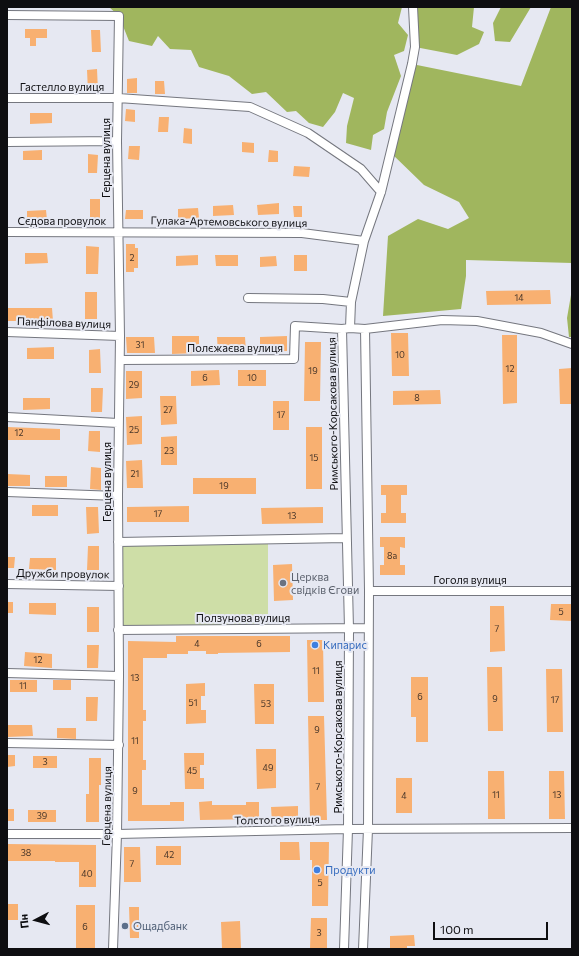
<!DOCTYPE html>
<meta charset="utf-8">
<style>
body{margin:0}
#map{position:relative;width:579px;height:956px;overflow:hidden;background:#e6e8f2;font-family:Commissioner,sans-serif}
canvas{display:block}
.frame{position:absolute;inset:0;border:8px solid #0e0e11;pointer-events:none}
.north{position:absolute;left:16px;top:900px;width:40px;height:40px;-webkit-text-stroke:3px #e6e8f2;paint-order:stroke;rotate:264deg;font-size:11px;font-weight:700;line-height:16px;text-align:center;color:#0e0e11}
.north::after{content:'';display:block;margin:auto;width:14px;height:18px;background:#0e0e11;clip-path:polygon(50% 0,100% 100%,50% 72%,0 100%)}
.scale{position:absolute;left:433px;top:922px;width:115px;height:18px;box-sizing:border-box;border:2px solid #0e0e11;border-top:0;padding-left:5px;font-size:12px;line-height:14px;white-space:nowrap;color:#0e0e11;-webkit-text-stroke:3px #e6e8f2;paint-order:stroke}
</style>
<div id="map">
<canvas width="579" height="956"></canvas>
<div class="frame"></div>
<div class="north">Пн</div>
<div class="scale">100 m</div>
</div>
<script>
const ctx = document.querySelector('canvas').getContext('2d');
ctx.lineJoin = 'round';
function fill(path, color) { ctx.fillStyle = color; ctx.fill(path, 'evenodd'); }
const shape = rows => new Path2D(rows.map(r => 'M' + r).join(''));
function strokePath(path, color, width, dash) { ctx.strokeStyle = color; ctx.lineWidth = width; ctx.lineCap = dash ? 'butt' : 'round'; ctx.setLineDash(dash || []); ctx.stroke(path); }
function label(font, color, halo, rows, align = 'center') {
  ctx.font = font + ' Commissioner,sans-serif'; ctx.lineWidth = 4; ctx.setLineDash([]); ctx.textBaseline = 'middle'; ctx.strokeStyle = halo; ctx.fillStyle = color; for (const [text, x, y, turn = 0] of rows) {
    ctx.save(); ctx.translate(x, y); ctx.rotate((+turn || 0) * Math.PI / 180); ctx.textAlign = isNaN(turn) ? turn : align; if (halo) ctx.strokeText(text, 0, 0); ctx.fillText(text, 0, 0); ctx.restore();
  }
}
fill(shape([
 [268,539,268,629,118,630,118,542]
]), '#cedea7');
fill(shape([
 [109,7,402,7,398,23,408,35,404,51,394,55,401,76,387,112,384,129,373,135,371,150,346,143,347,126,354,98,343,93,335,112,323,127,309,123,296,111,287,112,266,92,252,94,229,76,199,67,191,50,170,49,158,36,152,46,129,41,119,16],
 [413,7,474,7,472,27,484,32,479,44,457,55,415,47],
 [501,7,531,7,510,42,495,41,493,23],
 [551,7,572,7,572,263,466,260,466,276,461,309,383,316,388,236,418,219,448,229,469,218,459,202,424,185,390,152,412,64,521,86],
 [572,289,572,337,569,337,567,318]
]), '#a0b65e');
fill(shape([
 [25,29,47,29,47,38,36,38,36,46,30,46,30,38,25,38],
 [91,30,100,30,101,52,92,52],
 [97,69,98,91,88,92,87,70],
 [137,78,137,93,127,93,127,79],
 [155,81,164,81,165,94,155,94],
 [126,109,135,110,135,122,125,121],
 [30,113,52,113,52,123,30,124],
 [159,117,169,117,168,132,158,132],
 [184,128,192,129,192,144,183,143],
 [242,142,254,143,254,153,242,152],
 [129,146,140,146,139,160,128,159],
 [42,150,42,160,23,160,23,151],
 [269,150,278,151,278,162,268,162],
 [88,154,98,155,97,173,88,173],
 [294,166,310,167,309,177,293,176],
 [90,199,100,199,100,219,90,219],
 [279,203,279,214,258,215,257,205],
 [233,205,234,215,213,216,213,206],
 [293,206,302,206,302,217,294,217],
 [198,208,199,218,178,219,178,209],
 [46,210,47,220,27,221,27,211],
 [126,210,143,210,143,219,125,219],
 [126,244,135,244,135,248,138,248,138,268,134,268,134,272,126,272],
 [86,246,99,247,98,274,86,274],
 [25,253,47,253,48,263,25,264],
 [198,255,198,265,176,266,176,256],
 [215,255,238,255,238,266,216,266],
 [294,255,307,255,307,271,294,271],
 [276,256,277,266,260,267,260,257],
 [550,290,551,304,487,305,486,291],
 [85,292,97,292,97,319,85,319],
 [7,308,52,308,53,321,7,321],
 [391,333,408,333,409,376,392,376],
 [502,335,517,335,517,403,503,404],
 [172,336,199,336,199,353,172,354],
 [287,336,287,351,260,352,260,337],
 [126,337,154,337,155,353,127,353],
 [217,337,245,337,246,352,218,353],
 [305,342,321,342,320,401,304,401],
 [54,347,54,359,27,359,27,348],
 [100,349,101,373,89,373,89,350],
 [572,368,572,404,560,404,559,369],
 [219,370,220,385,191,386,191,371],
 [238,370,266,370,266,386,238,386],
 [126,371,142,371,142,398,126,399],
 [91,388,103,388,102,412,91,412],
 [440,390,441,404,393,405,393,391],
 [160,396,176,396,177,424,161,425],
 [23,398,50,398,50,409,23,410],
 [273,401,289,401,289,430,273,430],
 [142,416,142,444,127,445,126,417],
 [7,427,60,429,60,440,7,440],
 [306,427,322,427,322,489,306,489],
 [89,431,100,431,100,452,88,451],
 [177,436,177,465,161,465,161,437],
 [142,460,143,488,127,488,126,461],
 [91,467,101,468,101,490,90,489],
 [7,474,30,475,30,486,7,486],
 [45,476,67,476,67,487,45,487],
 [193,478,256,478,256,494,193,494],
 [381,485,407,485,407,495,401,495,401,513,406,513,406,523,381,523,381,513,386,513,386,495,381,495],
 [32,505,58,505,58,516,32,516],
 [189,506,189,522,127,522,127,507],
 [86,507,98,507,99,533,87,534],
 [323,507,323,523,262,524,261,508],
 [380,537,405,537,405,548,400,547,400,565,405,565,405,575,380,575,380,565,384,565,384,547,380,547],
 [88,546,99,546,99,570,87,570],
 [7,557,15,557,14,568,7,568],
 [30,558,56,558,56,570,29,569],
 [292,564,293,600,274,601,273,565],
 [7,602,13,602,13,613,7,613],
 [29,603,56,603,56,615,29,614],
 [551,604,572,604,572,621,550,620],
 [490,606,504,606,505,651,490,652],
 [87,607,99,607,99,632,87,632],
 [176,636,290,636,290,652,218,653,218,654,206,654,206,651,188,651,188,654,167,654,167,658,143,658,143,710,146,710,146,721,143,721,143,760,146,760,146,770,142,770,142,805,170,805,170,802,184,802,184,821,128,821,128,641,176,642],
 [307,640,323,640,324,702,308,702],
 [87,645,99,645,98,668,87,668],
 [25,652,52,654,52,668,24,666],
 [487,667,502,667,503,731,488,731],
 [546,669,562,669,563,732,547,732],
 [411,677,428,677,428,742,416,742,416,717,411,717],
 [10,680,37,680,37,692,10,692],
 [53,680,71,680,71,690,53,690],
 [205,683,205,696,201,696,201,710,206,710,206,723,186,724,186,684],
 [254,684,274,684,274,724,255,724],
 [86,697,98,697,97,721,86,721],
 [308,716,324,716,327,820,310,820],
 [7,725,32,725,33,736,7,737],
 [57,728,76,728,76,739,57,738],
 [256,749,276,749,276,788,257,789],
 [184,753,204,753,204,765,200,765,200,778,204,778,204,789,185,789],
 [7,755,15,755,15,766,7,767],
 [33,756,57,756,57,768,33,768],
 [89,758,101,758,101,785,99,785,99,822,86,822,86,794,89,794],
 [488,771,504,771,505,819,488,819],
 [549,771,564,771,565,819,549,819],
 [396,778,412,778,412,813,396,813],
 [212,801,212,805,246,805,246,802,259,802,259,819,200,820,199,802],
 [298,806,298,822,272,823,271,807],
 [7,809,14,809,14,821,7,821],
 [28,810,56,810,56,822,28,822],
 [280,842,299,842,300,860,280,860],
 [310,842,329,842,328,906,312,906,312,860,310,860],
 [7,844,96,845,96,887,79,887,79,862,55,862,55,861,7,861],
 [156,846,181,846,181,865,156,865],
 [124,847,140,847,141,882,124,882],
 [7,904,18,904,18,920,7,920],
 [76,905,95,905,95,948,76,948],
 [129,907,139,907,139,938,130,938],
 [311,918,327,918,327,949,310,949],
 [240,921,241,949,222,949,221,922],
 [414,935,415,946,407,946,407,949,390,949,390,936]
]), '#f8b071');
const minor = shape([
 [7,15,119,16,117,141,120,336,118,496,119,676,117,834,113,949],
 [7,98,118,98,250,107,308,133,361,169,381,192],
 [7,142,117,141],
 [7,232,302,233,364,241],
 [248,298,323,299,351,302],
 [350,328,351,302,364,241,381,192,412,64,415,47,413,7],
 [365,329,442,320,477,321,541,333,572,344],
 [7,332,120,336],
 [120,360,294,359,295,326,342,329],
 [7,417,118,423],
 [7,492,118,496],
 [118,542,346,538],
 [7,584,119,586],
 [369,591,572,591],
 [118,630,368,628],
 [7,673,119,676],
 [7,743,119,745],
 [7,834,117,834,348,829,572,828],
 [344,949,348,829,349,629,342,329,350,328,365,329,369,591,368,829,363,949]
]);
strokePath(minor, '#75777f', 10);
strokePath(minor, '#fff', 8);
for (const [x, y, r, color] of [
 [283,583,4,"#6b7280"],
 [315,645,4,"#3f7fe0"],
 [317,870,4,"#3f7fe0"],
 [125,926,4,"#5c6f8a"]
]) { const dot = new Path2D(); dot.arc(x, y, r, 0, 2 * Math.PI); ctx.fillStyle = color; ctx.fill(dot); strokePath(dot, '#e6e8f2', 1.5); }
label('9px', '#483629', null, [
 ["2",132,258],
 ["14",519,298],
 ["31",140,345],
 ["10",400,355],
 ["12",510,369],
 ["19",313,371],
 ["6",205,378],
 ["10",252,378],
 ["29",134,385],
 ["8",417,398],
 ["27",168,410],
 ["17",281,415],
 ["25",134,430],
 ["12",19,433],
 ["23",169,451],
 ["15",314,458],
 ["21",135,474],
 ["19",224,486],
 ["17",158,514],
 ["13",292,516],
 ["8а",392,556],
 ["5",561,612],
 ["7",497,629],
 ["4",197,644],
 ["6",259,644],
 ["12",38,660],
 ["11",316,671],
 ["13",135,678],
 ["11",23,686],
 ["6",420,697],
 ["9",495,699],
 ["17",555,700],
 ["51",193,703],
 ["53",266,704],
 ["9",317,730],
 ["11",135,741],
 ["3",45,762],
 ["49",268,768],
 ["45",192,771],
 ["7",318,787],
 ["9",135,791],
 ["11",496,795],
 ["13",557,795],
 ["4",404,796],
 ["39",42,816],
 ["38",26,853],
 ["42",169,855],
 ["7",132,864],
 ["40",87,874],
 ["5",320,883],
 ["6",85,927],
 ["3",319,933]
]);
label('11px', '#0e0e11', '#e6e8f2', [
 ["Гастелло вулиця",62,87],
 ["Герцена вулиця",106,158,-90],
 ["Сєдова провулок",62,221],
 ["Гулака-Артемовського вулиця",229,222,1],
 ["Панфілова вулиця",64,323,2],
 ["Полєжаєва вулиця",235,348],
 ["Римського-Корсакова вулиця",333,414,-91],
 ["Герцена вулиця",107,482,-90],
 ["Дружби провулок",63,574,1],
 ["Гоголя вулиця",470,580],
 ["Ползунова вулиця",243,618],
 ["Римського-Корсакова вулиця",338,737,-90],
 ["Герцена вулиця",107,806,-89],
 ["Толстого вулиця",277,820,-1]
]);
label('11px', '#5b616d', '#e6e8f2', [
 ["Церква",291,577],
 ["свідків Єгови",291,590]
], 'left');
label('11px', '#366cbe', '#e6e8f2', [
 ["Кипарис",323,645],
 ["Продукти",325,870]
], 'left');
label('11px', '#4e5e75', '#e6e8f2', [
 ["Ощадбанк",133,926]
], 'left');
</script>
